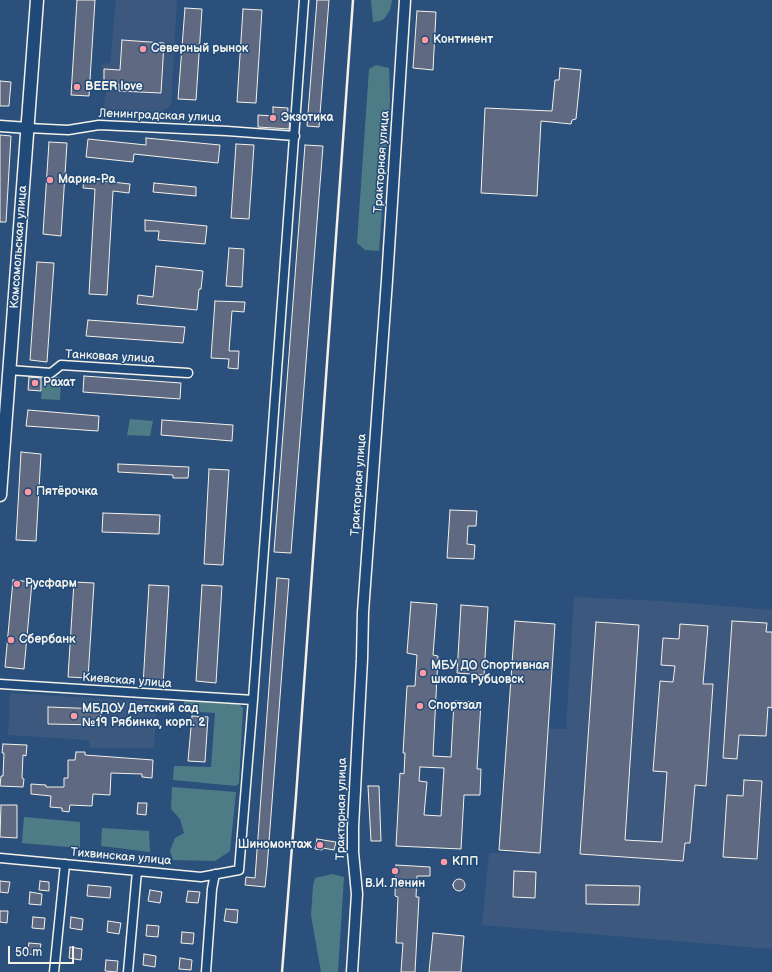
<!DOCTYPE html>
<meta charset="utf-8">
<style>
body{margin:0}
#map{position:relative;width:772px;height:972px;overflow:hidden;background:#2c507c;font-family:"Balsamiq Sans",sans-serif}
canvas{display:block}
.scale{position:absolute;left:8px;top:946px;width:66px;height:18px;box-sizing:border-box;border:2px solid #f4f1e8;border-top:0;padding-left:5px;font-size:12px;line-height:14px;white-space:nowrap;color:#f4f1e8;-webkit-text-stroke:3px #1f4a7a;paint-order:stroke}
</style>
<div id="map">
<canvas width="772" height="972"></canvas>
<div class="scale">50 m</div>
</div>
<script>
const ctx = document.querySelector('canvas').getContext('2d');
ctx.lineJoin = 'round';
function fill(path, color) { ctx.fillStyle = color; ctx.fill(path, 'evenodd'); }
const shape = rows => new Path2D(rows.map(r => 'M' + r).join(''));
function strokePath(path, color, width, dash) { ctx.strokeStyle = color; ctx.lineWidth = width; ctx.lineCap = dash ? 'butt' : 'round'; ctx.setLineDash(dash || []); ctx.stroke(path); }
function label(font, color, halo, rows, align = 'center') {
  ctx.font = font + ' "Balsamiq Sans",sans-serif'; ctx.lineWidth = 3; ctx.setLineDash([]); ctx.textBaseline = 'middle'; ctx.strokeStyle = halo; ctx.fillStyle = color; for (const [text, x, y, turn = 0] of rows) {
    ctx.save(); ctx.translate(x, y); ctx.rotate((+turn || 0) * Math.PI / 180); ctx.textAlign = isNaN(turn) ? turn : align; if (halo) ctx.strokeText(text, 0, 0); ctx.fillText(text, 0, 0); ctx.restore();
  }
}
fill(shape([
 [116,0,177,0,171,106,160,112,159,117,103,113,107,85,102,85,102,64,110,63],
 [574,597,661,601,772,610,772,949,482,925,489,853,540,853,549,729,566,729],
 [10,693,157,702,154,748,89,748,89,740,8,735]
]), '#3c587e');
fill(shape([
 [371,0,392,0,390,10,384,19,380,21,373,22],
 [376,65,389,68,390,100,379,251,365,250,357,243,369,69],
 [43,376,61,377,60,400,41,399],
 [130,419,153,421,150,436,127,435],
 [184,699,237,702,243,708,239,783,236,786,173,780,174,766,211,767,215,713,201,712,184,707],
 [172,787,236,792,230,851,215,861,173,860,170,851,175,838,184,833,180,819,171,809],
 [24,817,80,822,80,848,22,843],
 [102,828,149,831,150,852,101,846],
 [332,874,344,877,338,972,321,972,311,915,313,886,315,878]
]), '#4e7c86');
const building = shape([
 [77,0,95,0,89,96,71,95,77,0],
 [317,0,329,0,319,127,307,126,317,0],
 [185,8,202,9,196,100,178,99,185,8],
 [243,9,262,10,256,103,237,102,243,9],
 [417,11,436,12,433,70,413,68,417,11],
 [122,40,164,43,161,93,119,91,119,84,104,83,104,69,120,70,122,40],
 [560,68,581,70,576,119,572,120,571,124,541,121,537,196,481,193,485,108,552,111,555,80,559,80,560,68],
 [0,81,11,82,9,106,0,106,0,81],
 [273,107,288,108,287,120,290,120,289,129,258,127,258,115,273,116,273,107],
 [0,135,11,136,6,222,0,222,0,135],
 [146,138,220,145,218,163,134,154,133,162,86,157,88,139,146,145,146,138],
 [49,142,67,143,61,236,43,234,49,142],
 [236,144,254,145,249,219,231,218,236,144],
 [305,145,323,146,291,553,274,552,305,145],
 [84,179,130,184,129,193,113,191,107,295,89,294,95,189,83,188,84,179],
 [154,183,196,187,196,196,153,192,154,183],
 [145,220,207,226,205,244,158,240,159,231,145,231,145,220],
 [229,248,244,249,242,287,226,286,229,248],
 [37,262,54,263,47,362,30,360,37,262],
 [156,266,203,271,201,289,199,289,197,310,137,304,138,295,153,297,156,266],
 [215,301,245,302,244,312,232,311,229,351,239,351,238,369,228,368,229,359,211,358,215,301],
 [88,320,185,327,183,343,86,336,88,320],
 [84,376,181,383,180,399,83,392,84,376],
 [29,377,41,378,41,391,28,390,29,377],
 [28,410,99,416,98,431,26,426,28,410],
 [162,420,233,425,232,441,161,435,162,420],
 [21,452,41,454,36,541,16,540,21,452],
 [118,464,189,467,188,478,173,478,173,475,118,472,118,464],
 [209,469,229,470,223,565,204,564,209,469],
 [450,510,477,511,476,526,468,526,467,544,475,545,474,559,447,558,450,510],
 [103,513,160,515,159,534,102,532,103,513],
 [277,578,289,579,267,868,265,887,245,885,246,877,255,878,277,578],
 [13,580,32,582,24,669,5,667,13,580],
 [74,582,94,583,88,678,68,677,74,582],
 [149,585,169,586,163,686,143,685,149,585],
 [202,585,222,586,216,683,196,681,202,585],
 [411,602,437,604,433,655,438,656,433,756,451,757,454,701,481,702,477,769,481,769,480,795,464,795,461,849,396,846,400,773,404,774,405,753,403,753,407,686,415,686,417,655,407,653,411,602],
 [420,767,444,768,441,816,424,815,427,782,419,781,420,767],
 [461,605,488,607,484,675,457,673,461,605],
 [515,621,555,624,540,853,499,850,515,621],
 [732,621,767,623,766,632,772,632,772,708,768,707,766,736,739,735,737,759,723,758,732,621],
 [596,622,639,625,625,840,662,842,667,772,653,771,660,681,673,682,675,666,661,665,663,638,679,639,680,624,708,626,703,684,713,684,706,786,695,785,690,843,685,843,683,861,580,854,596,622],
 [48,707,101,709,100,725,48,724,48,707],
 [192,716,208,717,205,762,188,761,192,716],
 [3,744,27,745,26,756,23,755,22,778,24,779,23,787,0,786,1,776,3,776,4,753,2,753,3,744],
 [76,752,85,752,85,755,153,760,152,778,142,777,142,774,111,773,110,795,93,794,92,806,70,805,69,812,62,811,62,808,50,807,51,796,31,794,31,784,46,785,46,787,64,787,64,778,68,778,68,760,75,760,76,752],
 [744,780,762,781,757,859,723,857,727,795,743,796,744,780],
 [368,786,379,786,381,841,371,841,368,786],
 [138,803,147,803,146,815,137,814,138,803],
 [1,805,17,805,17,838,0,837,1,805],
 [317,839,336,842,334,850,323,848,322,850,315,849,317,839],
 [396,865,430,867,430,876,417,876,416,897,419,897,415,972,401,972,403,943,396,943,398,897,395,896,396,865],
 [514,871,536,872,535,898,513,897,514,871],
 '453 885a6 6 0 1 1 12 0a6 6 0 1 1-12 0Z',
 [0,881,10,882,8,893,0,892,0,881],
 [40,881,49,882,49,891,39,890,40,881],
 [88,885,111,887,110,898,87,896,88,885],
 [586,885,640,886,639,905,586,904,586,885],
 [150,890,162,892,160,903,148,901,150,890],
 [188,891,200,892,198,903,186,902,188,891],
 [30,892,42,894,41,905,29,904,30,892],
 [226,909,238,910,237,923,224,921,226,909],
 [0,911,8,911,7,923,0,922,0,911],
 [33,917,45,918,44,929,32,928,33,917],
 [71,917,83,919,82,930,70,928,71,917],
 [108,921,121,923,119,934,107,932,108,921],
 [147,925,159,926,158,937,146,936,147,925],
 [182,932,194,933,193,944,181,943,182,932],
 [433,933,464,936,461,972,429,972,433,933],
 [29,943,41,944,39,955,27,954,29,943],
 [70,947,82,949,81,960,69,958,70,947],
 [144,954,156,956,155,967,143,965,144,954],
 [180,958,192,960,191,970,179,969,180,958],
 [106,960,118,961,117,972,105,971,106,960]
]);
fill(building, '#606982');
strokePath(building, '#f4f1e8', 1);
const minor = shape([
 [28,128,68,130,99,125,227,131,295,136],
 [9,370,51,373,61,365,188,373],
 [0,684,253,700],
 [0,858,201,877,239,870,253,700,304,0],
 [54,972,65,864],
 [128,972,137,871],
 [206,972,212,889,215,874]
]);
const tertiary = shape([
 [0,126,28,128],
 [352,972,357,894,353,852,353,827,362,659,363,612,387,280,405,0]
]);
const secondary = shape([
 [0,495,37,0]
]);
strokePath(minor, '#f4f1e8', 11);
strokePath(tertiary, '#f4f1e8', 13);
strokePath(secondary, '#f4f1e8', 15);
strokePath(minor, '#1f4a7a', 8);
strokePath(tertiary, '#1f4a7a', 10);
strokePath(secondary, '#1f4a7a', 12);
strokePath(shape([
 [282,972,296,796,353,0]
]), '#f4f1e8', 2.5);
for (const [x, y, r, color] of [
 [425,40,4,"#ff9aa2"],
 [143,49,4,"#ff9aa2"],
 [77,87,4,"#ff9aa2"],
 [273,118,4,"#ff9aa2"],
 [50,180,4,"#ff9aa2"],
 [35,383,4,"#ff9aa2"],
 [28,492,4,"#ff9aa2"],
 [17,584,4,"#ff9aa2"],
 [11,640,4,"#ff9aa2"],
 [423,673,4,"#ff9aa2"],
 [420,706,4,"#ff9aa2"],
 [74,716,4,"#ff9aa2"],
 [320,845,4,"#ff9aa2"],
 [444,862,4,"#ff9aa2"],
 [395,871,4,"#ff9aa2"]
]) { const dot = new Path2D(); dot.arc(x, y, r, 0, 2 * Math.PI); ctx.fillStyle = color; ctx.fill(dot); strokePath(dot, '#1f4a7a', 1.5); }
label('bold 12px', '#f4f1e8', '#1f4a7a', [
 ["Континент",433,40],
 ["Северный рынок",151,49],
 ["BEER love",85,87],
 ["Экзотика",281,118],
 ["Мария-Ра",58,180],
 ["Рахат",43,383],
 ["Пятёрочка",36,492],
 ["Русфарм",25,584],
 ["Сбербанк",19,640],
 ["МБУ ДО Спортивная",431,666],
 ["школа Рубцовск",431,680],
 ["Спортзал",428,706],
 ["МБДОУ Детский сад",82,709],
 ["№19 Рябинка, корп. 2",82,723],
 ["Шиномонтаж",312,845,"right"],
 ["КПП",452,862],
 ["В.И. Ленин",395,884,"center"]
], 'left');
label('12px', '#f4f1e8', '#1f4a7a', [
 ["Ленинградская улица",160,116,2],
 ["Тракторная улица",382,162,-86],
 ["Комсомольская улица",19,247,-86],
 ["Танковая улица",110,357,3],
 ["Тракторная улица",359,485,-86],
 ["Киевская улица",127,681,4],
 ["Тракторная улица",342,809,-89],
 ["Тихвинская улица",121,857,5]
]);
</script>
